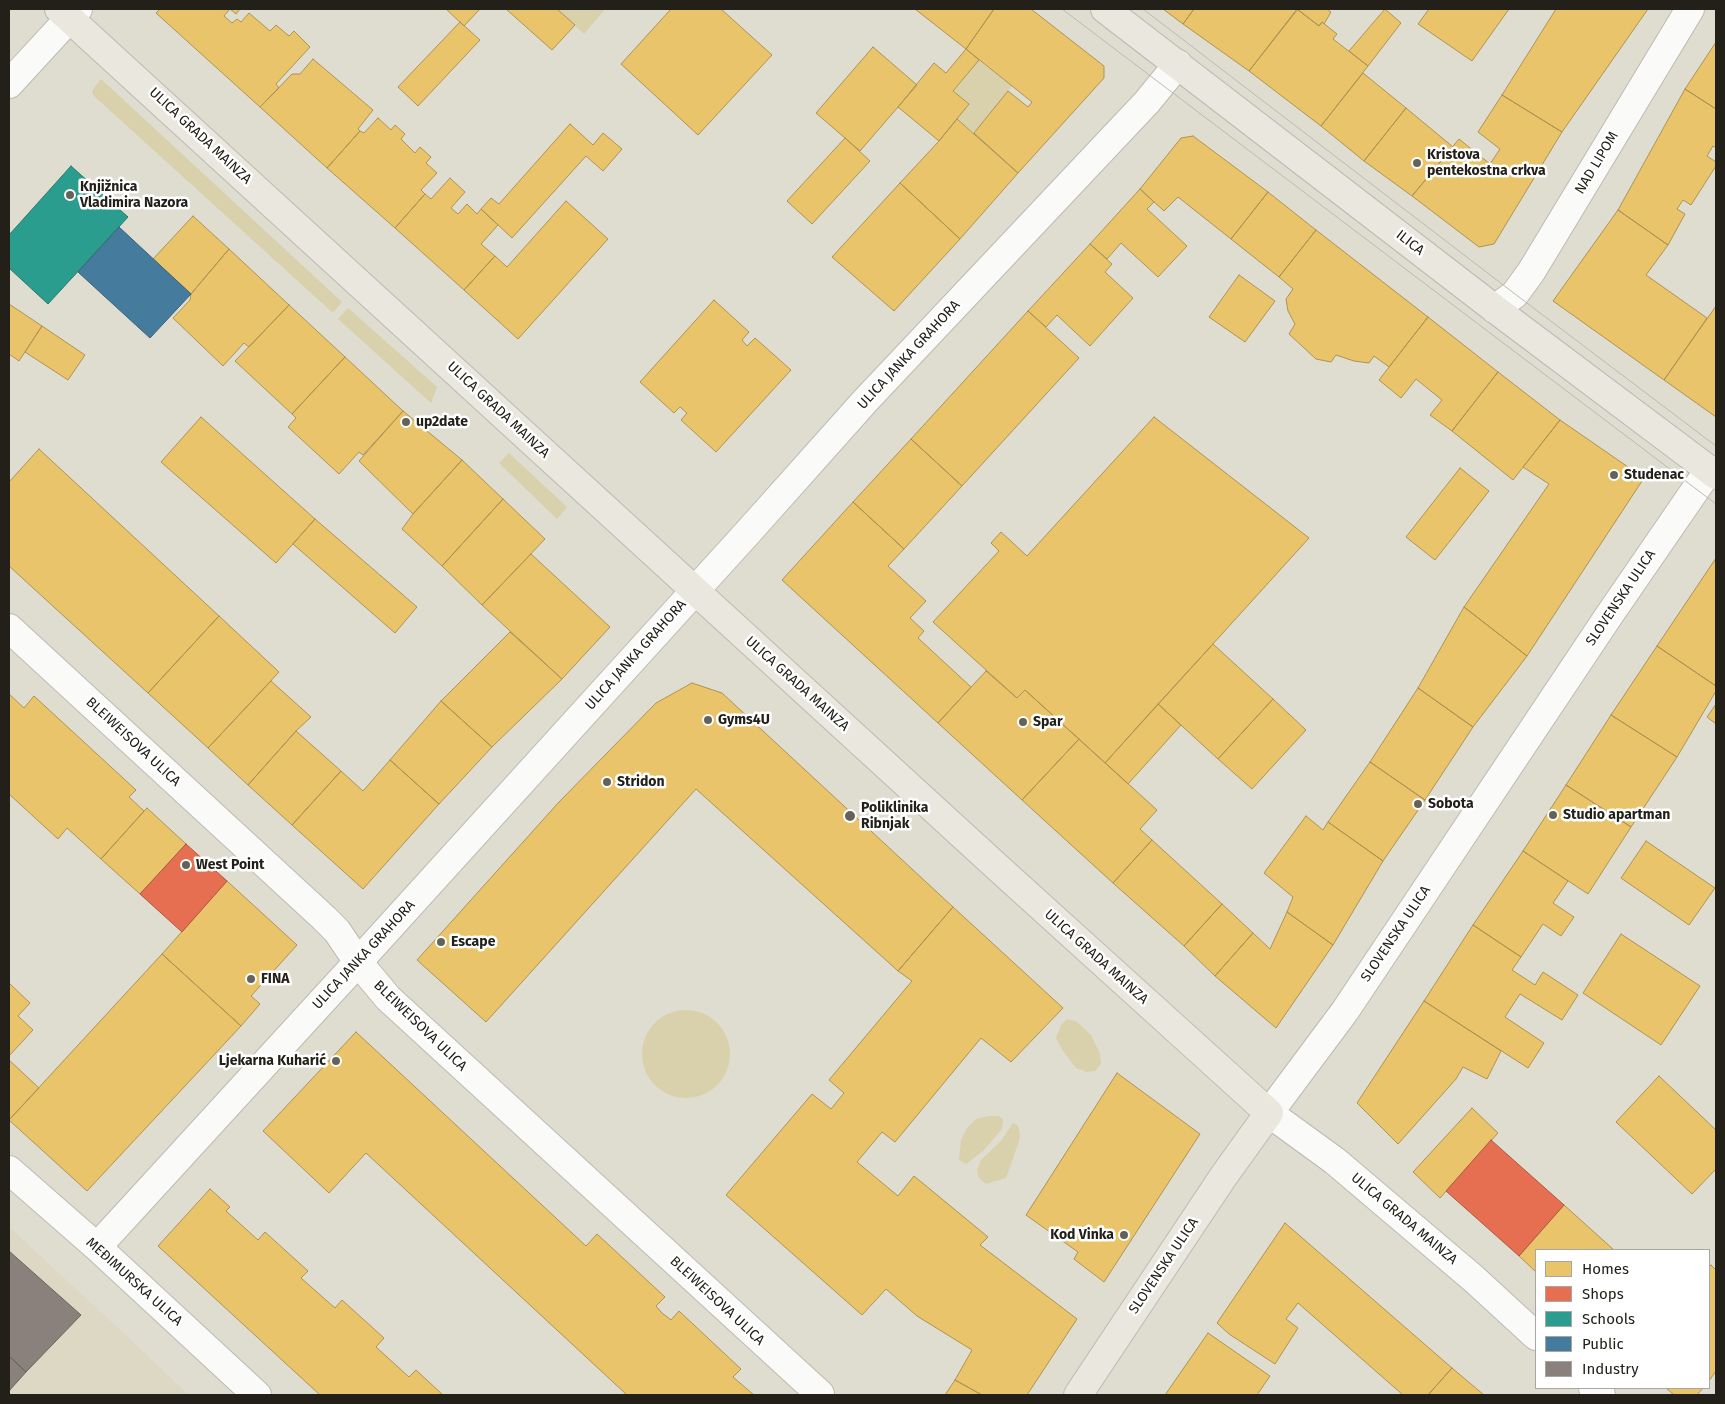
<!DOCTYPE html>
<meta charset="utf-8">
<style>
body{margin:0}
#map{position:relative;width:1725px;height:1404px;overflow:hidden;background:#dfdcd0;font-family:"Fira Sans",sans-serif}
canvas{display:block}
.frame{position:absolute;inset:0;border:10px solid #222019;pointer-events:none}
.legend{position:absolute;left:1535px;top:1249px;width:175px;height:140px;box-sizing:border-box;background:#fff;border:1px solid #a7a6a3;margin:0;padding:6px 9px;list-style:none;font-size:15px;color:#222019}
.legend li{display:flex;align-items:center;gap:10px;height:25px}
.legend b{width:25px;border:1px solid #a7a6a3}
</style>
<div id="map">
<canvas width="1725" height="1404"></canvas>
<div class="frame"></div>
<ul class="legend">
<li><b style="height:14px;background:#e9c46a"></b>Homes</li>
<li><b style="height:14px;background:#e76f51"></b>Shops</li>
<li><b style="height:14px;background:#2a9d8f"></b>Schools</li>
<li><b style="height:14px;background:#457b9d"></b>Public</li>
<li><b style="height:14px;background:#8a817c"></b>Industry</li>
</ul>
</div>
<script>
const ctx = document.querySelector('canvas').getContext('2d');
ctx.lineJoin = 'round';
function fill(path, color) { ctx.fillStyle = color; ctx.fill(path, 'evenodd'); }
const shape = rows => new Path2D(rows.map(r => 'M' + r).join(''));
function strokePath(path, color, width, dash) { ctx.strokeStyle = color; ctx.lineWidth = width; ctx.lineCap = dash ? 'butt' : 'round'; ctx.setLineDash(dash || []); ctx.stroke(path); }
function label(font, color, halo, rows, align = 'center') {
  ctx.font = font + ' "Fira Sans",sans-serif'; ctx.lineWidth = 5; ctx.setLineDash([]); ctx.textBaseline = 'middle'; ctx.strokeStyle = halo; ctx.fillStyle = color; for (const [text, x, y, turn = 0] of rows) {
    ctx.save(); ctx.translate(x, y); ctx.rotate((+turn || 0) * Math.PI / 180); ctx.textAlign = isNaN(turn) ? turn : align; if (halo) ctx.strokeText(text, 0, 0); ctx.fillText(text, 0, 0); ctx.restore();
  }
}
fill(shape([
 [9,1227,89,1301,189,1395,9,1395]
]), '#ddd8c3');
fill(shape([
 [557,9,605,9,584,34],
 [979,60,1012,86,974,133,957,119,969,104,953,91],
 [101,79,342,302,333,313,94,96,92,93,93,89],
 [348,308,437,387,431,403,338,319],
 [509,453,567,507,557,519,499,463],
 '642 1054a44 44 0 1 1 88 0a44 44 0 1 1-88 0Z',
 [1067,1019,1076,1021,1091,1035,1100,1054,1101,1064,1095,1071,1087,1072,1076,1068,1063,1051,1056,1038,1061,1025],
 [989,1116,999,1116,1003,1120,1002,1129,983,1151,966,1164,959,1160,961,1140,967,1128,976,1119],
 [1013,1123,1017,1125,1019,1129,1020,1138,1006,1178,986,1184,979,1178,977,1170,981,1160,1001,1141]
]), '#d9d0ac');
const homes = shape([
 [160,9,240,9,236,14,230,9,224,16,232,23,237,19,241,22,249,13,270,31,276,25,289,36,294,31,310,47,276,84,279,88,260,107,156,13,160,9],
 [446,9,480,9,464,26,446,9],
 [506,9,557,9,575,25,552,50,506,9],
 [671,9,721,9,772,55,698,135,621,64,671,9],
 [915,9,994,9,966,49,915,9],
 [994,9,1031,9,1104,66,1104,78,1018,173,974,133,1008,91,1028,107,1032,102,966,49,994,9],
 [1163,9,1194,9,1183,24,1163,9],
 [1194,9,1298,9,1249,71,1183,24,1194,9],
 [1297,9,1319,26,1322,22,1337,34,1333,39,1368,66,1321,126,1249,71,1297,9],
 [1297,9,1327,9,1331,12,1324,24,1322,22,1319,26,1297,9],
 [1385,9,1401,23,1368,66,1349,51,1385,9],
 [1429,9,1509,9,1472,61,1418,24,1429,9],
 [1556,9,1648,9,1562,132,1502,95,1556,9],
 [460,22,480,40,418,106,398,87,460,22],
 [1716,42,1716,109,1685,89,1716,42],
 [873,47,917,85,860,151,816,113,873,47],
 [966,49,979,60,953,91,969,104,939,141,898,107,934,63,946,73,966,49],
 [313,59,373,110,358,129,360,131,327,168,260,107,292,74,300,74,313,59],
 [1363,73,1406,108,1364,161,1321,126,1363,73],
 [1685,89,1716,109,1716,148,1713,146,1707,156,1716,162,1716,166,1691,205,1683,200,1677,209,1685,214,1668,245,1618,210,1685,89],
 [1502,95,1562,132,1494,244,1479,247,1412,196,1459,139,1490,164,1500,149,1478,132,1502,95],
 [1406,108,1453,147,1412,196,1364,161,1406,108],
 [378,118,391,130,395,125,405,134,401,139,415,153,420,147,431,157,426,163,437,173,421,190,425,194,395,228,327,168,360,131,364,133,378,118],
 [957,119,1018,173,960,239,900,183,939,141,957,119],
 [570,124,593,145,603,133,622,149,603,171,586,156,512,238,481,209,491,198,499,204,570,124],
 [1193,136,1268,192,1231,239,1178,197,1164,211,1140,189,1181,138,1193,136],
 [845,138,870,161,812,224,787,201,845,138],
 [450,178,465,192,451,208,458,214,467,204,477,214,481,209,498,225,481,244,495,256,464,290,395,228,425,194,431,199,450,178],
 [900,183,960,239,894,311,832,257,900,183],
 [1140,189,1154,202,1147,209,1187,246,1158,277,1121,243,1107,259,1090,244,1140,189],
 [1268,192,1316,230,1279,277,1231,239,1268,192],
 [566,201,608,239,518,339,464,290,495,256,507,267,566,201],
 [1618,210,1668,245,1646,275,1707,318,1664,380,1553,301,1618,210],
 [193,216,229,249,191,294,153,259,193,216],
 [1316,230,1428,317,1389,367,1374,356,1369,363,1354,361,1336,355,1331,362,1316,359,1289,334,1295,324,1288,311,1286,299,1293,289,1279,277,1316,230],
 [1090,244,1112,264,1105,272,1133,298,1090,346,1057,315,1046,327,1028,311,1090,244],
 [229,249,289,305,249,347,244,343,223,366,173,318,190,300,191,294,229,249],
 [1239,275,1275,301,1245,342,1209,317,1239,275],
 [714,300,749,332,742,340,747,346,755,338,791,370,716,452,681,420,687,413,680,407,674,413,640,382,714,300],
 [9,304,42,326,19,361,9,354,9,304],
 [289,305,345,357,292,414,235,361,289,305],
 [1716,306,1716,417,1664,380,1716,306],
 [1028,311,1079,358,962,486,911,439,1028,311],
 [1428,317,1498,372,1452,431,1430,415,1442,400,1416,379,1401,398,1379,380,1428,317],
 [42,326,85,355,68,380,25,352,42,326],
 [345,357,403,411,363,455,359,452,339,474,288,427,296,418,292,414,345,357],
 [1498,372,1560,420,1513,480,1452,431,1498,372],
 [403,411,462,460,413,514,359,461,403,411],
 [201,417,315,519,276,563,161,462,201,417],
 [1154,417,1309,538,1105,763,1025,690,1017,698,933,622,999,551,991,543,1001,532,1027,556,1154,417],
 [1560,420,1644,478,1527,656,1464,607,1549,484,1523,467,1560,420],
 [911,439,962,486,904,549,853,502,911,439],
 [39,449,219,616,148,693,9,566,9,482,39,449],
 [462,460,503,499,442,566,402,529,413,514,462,460],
 [1460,468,1489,491,1435,560,1406,537,1460,468],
 [503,499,545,539,482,605,442,566,503,499],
 [853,502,904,549,888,566,926,601,910,618,924,631,918,638,971,687,938,723,782,580,853,502],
 [315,519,417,607,395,633,293,544,315,519],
 [531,554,610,627,562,679,482,605,531,554],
 [1716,558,1716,686,1657,646,1716,558],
 [1464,607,1527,656,1473,727,1418,688,1464,607],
 [219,616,279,672,208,748,148,693,219,616],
 [510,632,562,679,492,747,441,701,510,632],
 [1213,644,1273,699,1218,759,1158,704,1213,644],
 [1657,646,1716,686,1716,691,1677,757,1611,715,1657,646],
 [986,671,1017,698,1025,690,1079,739,1022,800,938,723,986,671],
 [271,681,311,717,296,731,248,785,208,748,271,681],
 [692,683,722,693,953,907,898,971,696,789,486,1022,417,960,559,802,656,703,692,683],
 [1418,688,1473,727,1425,800,1370,762,1418,688],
 [9,694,24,708,34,696,136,790,129,797,144,811,101,859,67,828,58,839,9,794,9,694],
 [1273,699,1306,730,1252,789,1218,759,1273,699],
 [441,701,492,747,439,804,390,760,441,701],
 [1158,704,1181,725,1128,784,1105,763,1158,704],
 [1716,704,1716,724,1707,717,1716,704],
 [1611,715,1677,757,1631,827,1566,785,1611,715],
 [296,731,341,771,292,825,248,785,296,731],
 [1079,739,1157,810,1140,829,1152,840,1113,883,1022,800,1079,739],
 [390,760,439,804,363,889,292,825,341,771,363,791,390,760],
 [1370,762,1425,800,1383,861,1328,822,1370,762],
 [1566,785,1631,827,1588,894,1523,851,1566,785],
 [147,808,186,844,140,894,101,859,147,808],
 [1306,816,1323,830,1328,822,1383,861,1333,945,1287,912,1293,897,1264,873,1306,816],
 [1152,840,1222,904,1184,946,1113,883,1152,840],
 [1646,841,1715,888,1689,925,1621,878,1646,841],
 [1523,851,1568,881,1553,903,1574,917,1561,936,1543,924,1521,957,1473,925,1523,851],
 [227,881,297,945,251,996,260,1004,241,1026,162,954,227,881],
 [1222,904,1253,933,1215,976,1184,946,1222,904],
 [953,907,1063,1008,1011,1062,981,1038,895,1142,882,1132,857,1162,898,1196,914,1176,988,1237,980,1245,1077,1319,1027,1395,982,1395,955,1380,972,1350,917,1316,886,1289,862,1315,726,1195,812,1094,831,1109,844,1093,829,1080,912,981,898,971,953,907],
 [1287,912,1333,945,1276,1028,1215,976,1253,933,1270,949,1287,912],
 [1473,925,1521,957,1512,970,1535,985,1543,972,1578,995,1562,1020,1520,994,1505,1017,1544,1043,1528,1068,1424,1001,1473,925],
 [1621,934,1700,986,1661,1045,1583,993,1621,934],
 [162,954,241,1026,87,1191,9,1120,162,954],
 [9,983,30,1003,18,1016,33,1030,9,1056,9,983],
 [1424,1001,1501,1051,1487,1079,1463,1067,1456,1079,1398,1144,1357,1103,1424,1001],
 [356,1032,586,1246,597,1234,665,1297,656,1306,662,1313,671,1320,679,1311,741,1369,733,1377,754,1395,627,1395,366,1153,329,1193,263,1131,356,1032],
 [9,1060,39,1088,9,1120,9,1060],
 [1117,1073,1200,1134,1104,1282,1074,1259,1078,1252,1026,1215,1117,1073],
 [1659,1076,1716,1130,1716,1169,1692,1194,1616,1122,1659,1076],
 [1472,1108,1498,1133,1440,1198,1413,1172,1472,1108],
 [210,1189,230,1207,226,1211,258,1240,265,1232,308,1271,301,1278,335,1308,342,1300,384,1338,376,1347,409,1377,416,1370,443,1395,320,1395,158,1246,210,1189],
 [1564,1205,1614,1250,1536,1250,1536,1272,1519,1256,1564,1205],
 [1285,1223,1452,1368,1428,1395,1403,1395,1298,1303,1286,1319,1298,1328,1275,1364,1229,1334,1217,1323,1285,1223],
 [1711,1265,1716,1270,1716,1371,1709,1381,1709,1268,1711,1265],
 [1208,1333,1270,1376,1257,1395,1165,1395,1208,1333],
 [1452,1368,1484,1395,1428,1395,1452,1368],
 [955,1380,982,1395,945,1395,955,1380],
 [1666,1388,1703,1388,1697,1395,1674,1395,1666,1388]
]);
fill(homes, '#e9c46a');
strokePath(homes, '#ad9352', 1);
const shops = shape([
 [186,844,227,881,182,932,140,894,186,844],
 [1491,1140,1564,1205,1519,1256,1446,1191,1491,1140]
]);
fill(shops, '#e76f51');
strokePath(shops, '#ac5740', 1);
const schools = shape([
 [71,166,128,217,48,304,9,268,9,235,71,166]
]);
fill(schools, '#2a9d8f');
strokePath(schools, '#28786c', 1);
const public = shape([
 [119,227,191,294,150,338,78,272,119,227]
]);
fill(public, '#457b9d');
strokePath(public, '#3a6075', 1);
const industry = shape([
 [9,1251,81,1315,26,1372,9,1356,9,1251],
 [9,1356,26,1372,9,1391,9,1356]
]);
fill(industry, '#8a817c');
strokePath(industry, '#6b645e', 1);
const minor = shape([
 [9,84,78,9],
 [1495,309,1515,294,1531,272,1690,9],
 [9,628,324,918,337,931,358,962,388,998,820,1394],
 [9,1170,97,1247,257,1395],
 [97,1247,358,962,750,530,866,400,1147,102,1178,64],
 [1536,1336,1474,1279,1335,1161,1269,1113,1345,1011,1608,617,1709,470],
 [1593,1388,1601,1395]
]);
const major = shape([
 [59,9,1006,875,1269,1113,1223,1177,1078,1395],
 [1105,9,1495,309,1716,475]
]);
strokePath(minor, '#bdbab1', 30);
strokePath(major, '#bbb9b4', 30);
strokePath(minor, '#fafaf8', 28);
strokePath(major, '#e9e7de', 28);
strokePath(shape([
 [1062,9,1716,504],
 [1143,9,1515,294,1716,446]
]), '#babab7', 1);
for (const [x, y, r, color] of [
 [1417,163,5,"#646259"],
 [70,195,5,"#646259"],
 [406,422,5,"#646259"],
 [1614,475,5,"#646259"],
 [708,720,5,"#646259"],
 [1023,722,5,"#646259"],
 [607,782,5,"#646259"],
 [1418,804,5,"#646259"],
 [1553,815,5,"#646259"],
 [850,816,6,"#646259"],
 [186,865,5,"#646259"],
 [441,942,5,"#646259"],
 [251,979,5,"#646259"],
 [336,1061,5,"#646259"],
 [1124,1235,5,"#646259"]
]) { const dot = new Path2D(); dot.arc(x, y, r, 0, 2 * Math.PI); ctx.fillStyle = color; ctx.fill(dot); strokePath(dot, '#fff', 2); }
label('14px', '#222019', '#fff', [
 ["ULICA GRADA MAINZA",200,136,43],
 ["NAD LIPOM",1597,163,-59],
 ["ILICA",1410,243,38],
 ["ULICA JANKA GRAHORA",909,355,-47],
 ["ULICA GRADA MAINZA",498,410,43],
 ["SLOVENSKA ULICA",1621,598,-56],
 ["ULICA JANKA GRAHORA",636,655,-48],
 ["ULICA GRADA MAINZA",797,684,42],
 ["BLEIWEISOVA ULICA",133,742,43],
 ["SLOVENSKA ULICA",1396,934,-56],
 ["ULICA JANKA GRAHORA",364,955,-47],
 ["ULICA GRADA MAINZA",1096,957,42],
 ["BLEIWEISOVA ULICA",420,1026,44],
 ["ULICA GRADA MAINZA",1404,1219,40],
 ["SLOVENSKA ULICA",1164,1266,-56],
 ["MEĐIMURSKA ULICA",134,1282,42],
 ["BLEIWEISOVA ULICA",717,1301,43]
]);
label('bold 14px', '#222019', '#fff', [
 ["Kristova",1427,155],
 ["pentekostna crkva",1427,171],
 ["Knjižnica",80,187],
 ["Vladimira Nazora",80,203],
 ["up2date",416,422],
 ["Studenac",1624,475],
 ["Gyms4U",718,720],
 ["Spar",1033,722],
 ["Stridon",617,782],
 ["Sobota",1428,804],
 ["Poliklinika",861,808],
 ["Ribnjak",861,824],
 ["Studio apartman",1563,815],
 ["West Point",196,865],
 ["Escape",451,942],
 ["FINA",261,979],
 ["Ljekarna Kuharić",326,1061,"right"],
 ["Kod Vinka",1114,1235,"right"]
], 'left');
</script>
